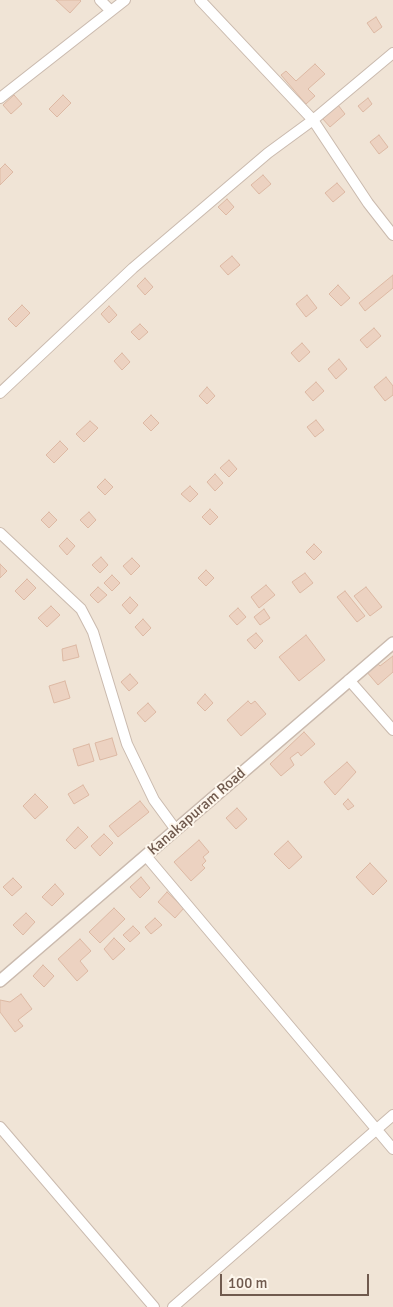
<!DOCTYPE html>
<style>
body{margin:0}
#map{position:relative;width:393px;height:1307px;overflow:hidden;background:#faf2e7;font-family:Signika,sans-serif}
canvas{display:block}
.scale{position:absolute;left:220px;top:1274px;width:149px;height:22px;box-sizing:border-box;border:2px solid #705a4e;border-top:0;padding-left:6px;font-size:15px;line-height:18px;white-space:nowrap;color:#705a4e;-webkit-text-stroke:4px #fdf6ec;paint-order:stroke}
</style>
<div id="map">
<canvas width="393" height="1307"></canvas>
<div class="scale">100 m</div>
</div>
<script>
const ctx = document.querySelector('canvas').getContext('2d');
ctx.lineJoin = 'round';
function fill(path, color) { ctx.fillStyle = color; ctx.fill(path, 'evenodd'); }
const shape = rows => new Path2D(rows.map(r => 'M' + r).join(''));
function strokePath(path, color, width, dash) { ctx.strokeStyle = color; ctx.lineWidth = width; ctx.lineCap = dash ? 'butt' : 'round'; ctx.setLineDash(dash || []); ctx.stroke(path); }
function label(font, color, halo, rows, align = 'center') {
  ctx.font = font + ' Signika,sans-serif'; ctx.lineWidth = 4; ctx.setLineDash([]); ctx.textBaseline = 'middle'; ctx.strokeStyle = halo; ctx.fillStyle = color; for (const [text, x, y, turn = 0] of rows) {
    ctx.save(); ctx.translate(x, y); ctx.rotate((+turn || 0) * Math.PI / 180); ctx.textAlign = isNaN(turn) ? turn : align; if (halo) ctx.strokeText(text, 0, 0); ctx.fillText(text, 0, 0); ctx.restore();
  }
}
fill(shape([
 [0,0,393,0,393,1307,0,1307]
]), '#f0e4d6');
const building = shape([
 [56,0,80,0,81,1,70,13,56,0],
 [376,17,382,27,374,33,367,23,376,17],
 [315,64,325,74,308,89,315,96,306,104,281,75,286,71,296,81,315,64],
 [14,95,22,104,11,114,3,105,14,95],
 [63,95,71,103,57,117,49,109,63,95],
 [368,98,372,104,363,112,358,106,368,98],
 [338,105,345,114,330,127,322,118,338,105],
 [379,135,388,147,379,154,370,142,379,135],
 [5,164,13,172,0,185,0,169,5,164],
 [263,175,271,184,259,194,251,185,263,175],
 [337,183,345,192,333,202,325,193,337,183],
 [227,199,234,207,226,215,218,207,227,199],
 [232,256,240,265,228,275,220,266,232,256],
 [393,275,393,288,365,311,359,303,393,275],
 [145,278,153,287,145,295,137,286,145,278],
 [338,285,350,298,341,306,329,294,338,285],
 [307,295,317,308,306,317,296,304,307,295],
 [22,305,30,313,16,327,8,319,22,305],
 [109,306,117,315,109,323,101,314,109,306],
 [140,324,148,332,139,340,131,332,140,324],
 [374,328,381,336,367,348,360,340,374,328],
 [302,343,310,352,299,362,291,353,302,343],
 [122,353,130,362,122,370,114,361,122,353],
 [339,359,347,369,336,379,328,369,339,359],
 [386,377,393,386,393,395,385,401,374,387,386,377],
 [316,382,324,391,313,401,305,392,316,382],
 [207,387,215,396,207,404,199,396,207,387],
 [151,415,159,423,151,431,143,423,151,415],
 [316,420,324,430,315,437,307,427,316,420],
 [90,421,98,428,84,442,76,434,90,421],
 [60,441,68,449,54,463,46,455,60,441],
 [229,460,237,469,229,477,220,468,229,460],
 [215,474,223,483,215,491,207,482,215,474],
 [105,479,113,487,105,495,97,487,105,479],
 [190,486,198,494,190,502,181,494,190,486],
 [210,509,218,517,210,525,202,517,210,509],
 [49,512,57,520,49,528,41,520,49,512],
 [89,512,96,520,88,528,80,520,89,512],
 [67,538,75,546,67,555,59,546,67,538],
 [314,544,322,552,314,560,306,552,314,544],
 [101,557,108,565,100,573,92,565,101,557],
 [132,558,140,566,131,575,123,566,132,558],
 [0,564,7,571,0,578,0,564],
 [206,570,214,578,206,586,198,578,206,570],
 [305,573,313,583,300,593,292,582,305,573],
 [112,575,120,583,112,591,104,583,112,575],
 [27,579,36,588,24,600,15,591,27,579],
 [266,585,275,595,259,608,251,597,266,585],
 [98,587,107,595,98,603,90,595,98,587],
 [366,587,382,607,370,616,354,596,366,587],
 [345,591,365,616,357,622,337,597,345,591],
 [130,597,138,605,130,614,122,605,130,597],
 [51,606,60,615,47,627,38,618,51,606],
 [238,608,246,617,237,625,229,616,238,608],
 [264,609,270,618,260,625,254,617,264,609],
 [143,619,151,628,143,636,135,627,143,619],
 [256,633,263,641,255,649,247,640,256,633],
 [306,635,325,660,299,681,279,657,306,635],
 [76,645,79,657,63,661,62,649,76,645],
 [393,656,393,672,378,685,366,671,376,662,380,666,393,656],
 [130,674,138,683,129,691,121,682,130,674],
 [65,681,70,698,54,703,49,686,65,681],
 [205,694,213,703,205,711,197,703,205,694],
 [248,701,251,704,255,701,266,714,241,736,227,720,248,701],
 [148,703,156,712,145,722,137,713,148,703],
 [304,732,315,744,301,756,298,752,290,758,294,765,281,776,270,764,304,732],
 [112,738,117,755,100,760,95,743,112,738],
 [89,744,94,761,78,766,73,749,89,744],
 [347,762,356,772,335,795,324,782,347,762],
 [83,785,89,795,74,804,68,794,83,785],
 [35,794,48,807,35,819,23,806,35,794],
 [348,799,354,806,348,810,343,804,348,799],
 [140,801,149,812,118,837,109,826,140,801],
 [237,808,247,819,236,829,226,818,237,808],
 [78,827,88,837,75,849,66,840,78,827],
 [104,834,113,843,100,856,91,846,104,834],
 [199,840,209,852,203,857,206,861,202,865,205,868,191,881,174,862,199,840],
 [288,841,302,857,289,869,274,854,288,841],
 [370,863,387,881,373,895,356,877,370,863],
 [141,877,150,888,140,898,130,887,141,877],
 [13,878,22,887,12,896,3,887,13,878],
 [55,884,64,894,52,906,42,897,55,884],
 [167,892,184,908,175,918,158,902,167,892],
 [114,908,125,919,100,943,89,932,114,908],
 [26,913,35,922,23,935,13,925,26,913],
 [155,918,162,925,151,934,145,927,155,918],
 [133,926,140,933,130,942,123,935,133,926],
 [114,938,125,949,113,960,104,949,114,938],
 [80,939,91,951,80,961,88,971,77,981,58,959,80,939],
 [43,965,54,976,44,987,33,976,43,965],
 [21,994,32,1009,18,1020,23,1026,15,1032,0,1012,0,1000,10,1002,21,994]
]);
fill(building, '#ecd2c1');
strokePath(building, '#ddb9a4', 1);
const minor = shape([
 [100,0,111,11],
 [200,0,313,120,368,203,393,235],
 [0,98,125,0],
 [0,393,133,268,268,153,313,120,393,53],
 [0,533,81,609,93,632,127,744,154,800,176,830],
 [349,680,393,730],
 [146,856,393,1149],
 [0,1127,154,1307],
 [173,1307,393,1115]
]);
const tertiary = shape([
 [0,981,393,643]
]);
strokePath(minor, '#cabaae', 12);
strokePath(tertiary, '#cabaae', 14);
strokePath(minor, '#fff', 10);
strokePath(tertiary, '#fff', 11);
label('15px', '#705a4e', '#fdf6ec', [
 ["Kanakapuram Road",197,812,-41]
]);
</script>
